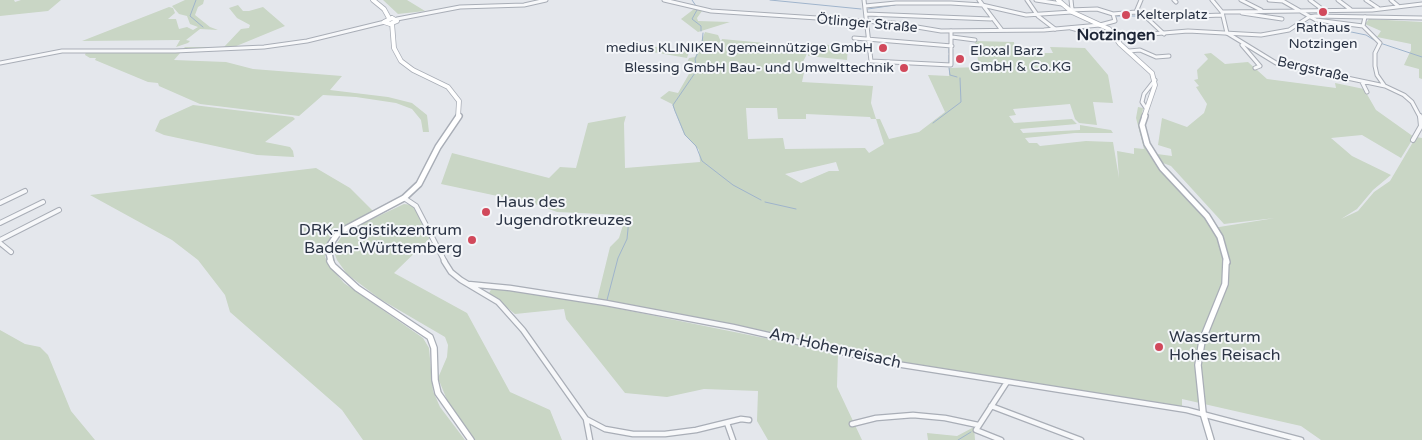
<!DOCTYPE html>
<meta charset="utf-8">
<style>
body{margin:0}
canvas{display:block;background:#e4e7ec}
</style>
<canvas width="1422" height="440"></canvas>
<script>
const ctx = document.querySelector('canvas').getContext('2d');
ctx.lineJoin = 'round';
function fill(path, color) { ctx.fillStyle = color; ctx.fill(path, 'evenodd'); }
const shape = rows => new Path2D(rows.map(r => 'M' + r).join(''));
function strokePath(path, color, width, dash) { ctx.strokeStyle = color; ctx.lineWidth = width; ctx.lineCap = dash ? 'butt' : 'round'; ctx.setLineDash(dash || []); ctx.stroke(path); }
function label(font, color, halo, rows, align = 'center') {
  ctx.font = font + ' "Varela Round",sans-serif'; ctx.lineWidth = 4; ctx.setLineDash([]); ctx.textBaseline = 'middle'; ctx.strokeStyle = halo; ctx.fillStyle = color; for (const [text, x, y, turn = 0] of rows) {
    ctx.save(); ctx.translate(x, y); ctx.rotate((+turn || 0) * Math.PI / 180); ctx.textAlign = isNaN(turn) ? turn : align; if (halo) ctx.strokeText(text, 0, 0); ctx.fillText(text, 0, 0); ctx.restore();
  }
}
fill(shape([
 [0,0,14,0,15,2,21,0,61,0,48,11,0,16],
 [185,0,204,0,203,4,198,7,195,15,210,27,218,30,200,29,186,40,190,41,188,43,176,47,180,40,82,41,169,7,173,8,175,13,168,19,176,19,179,29,187,27,193,30,198,27,190,24,187,16,179,14,172,6],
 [383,0,407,0,425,11,398,14],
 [238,5,243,11,249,11,263,7,285,26,234,47,182,50,185,47,224,47,241,29,249,28,250,25,237,18,229,8],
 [694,9,702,11,697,18,698,21,730,22,698,32,681,19],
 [1369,19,1422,22,1422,79,1419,78,1419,69,1404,65,1411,50,1411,44,1377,37,1381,31,1365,24],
 [705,32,718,35,721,42,722,39,808,47,806,56,800,67,805,68,802,82,873,86,871,103,876,119,880,119,889,139,919,132,945,112,928,75,949,76,949,68,979,67,975,41,1014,42,1015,51,1038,53,1053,53,1050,47,1085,48,1108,75,1113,103,1093,102,1097,125,1079,123,1075,119,1070,104,1013,109,1016,115,1009,116,1014,123,1072,119,1077,124,1020,129,1023,133,1080,130,1080,125,1111,130,1113,133,1075,133,1025,138,1029,143,1037,143,1040,146,1086,141,1113,142,1119,178,1117,151,1134,154,1134,148,1144,149,1136,118,1138,107,1143,108,1141,124,1152,156,1213,228,1275,218,1224,224,1171,166,1163,163,1157,154,1172,156,1171,149,1158,145,1162,118,1187,127,1204,113,1207,104,1196,87,1199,86,1194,80,1198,79,1197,70,1208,59,1204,54,1211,53,1225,64,1248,62,1267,79,1336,88,1335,83,1364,89,1376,110,1414,137,1401,158,1362,135,1331,138,1352,156,1391,175,1373,190,1357,209,1341,219,1358,211,1374,192,1390,181,1416,137,1422,138,1422,440,1321,440,1301,426,1182,399,1182,407,930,370,754,330,597,300,610,247,619,238,623,225,631,222,629,218,621,215,557,212,535,204,441,184,452,153,549,178,560,167,576,168,588,123,626,116,624,123,625,168,700,162,699,150,684,134,672,104,660,98,669,91,678,93,693,67,686,65,689,58,695,57],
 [746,108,777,108,778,119,806,119,806,114,870,117,871,119,876,119,884,144,869,153,865,148,785,149,783,138,748,139],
 [836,162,839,171,829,171,801,183,785,174],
 [811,43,848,47,847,60,808,56],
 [651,46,689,52,687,58,647,51],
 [86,52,181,52,174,60,226,62,253,69,342,76,330,90,388,97,412,103,427,115,429,132,423,132,421,120,412,109,396,103,356,97,323,95,299,116,200,104,159,86,158,83,148,82,95,60,96,58,90,58,85,55],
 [193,105,293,117,295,119,265,142,290,147,293,151,294,157,257,155,164,135,155,131,160,120],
 [316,168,350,188,375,213,352,222,330,239,325,257,331,268,344,283,423,338,429,348,433,391,440,407,465,440,363,440,342,410,230,312,225,295,198,260,172,240,90,195],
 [404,204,413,205,416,209,430,238,394,273,467,313,510,392,550,410,562,440,475,440,447,400,438,378,447,357,448,345,445,337,380,299,347,274,337,260,334,252,337,243,345,232],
 [492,288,596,304,838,353,837,387,862,440,768,440,757,421,758,391,704,389,667,397,625,393,566,319,564,309,515,314,489,293],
 [0,330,25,344,40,347,48,355,71,411,95,440,0,440],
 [974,427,975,440,928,440,927,433,957,436]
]), '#c9d6c5');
strokePath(shape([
 [196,0,190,16,203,27],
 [692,0,696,6],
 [770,0,861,9],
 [868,9,895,5],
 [697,10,692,19,701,26,701,31],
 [1117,16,1139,16],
 [1307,23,1366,35,1374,40],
 [703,33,702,44,695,59,697,70,673,105,675,111,685,135,696,146,702,161,733,185,761,200],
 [1380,43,1422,57],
 [949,47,949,53],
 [949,55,949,63],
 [949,68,950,75,957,77],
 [933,123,961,102,960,78],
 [765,202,796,209],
 [607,300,618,258,627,239,629,219],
 [958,440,971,432]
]), '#9fb4cc', 1);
const minorFar2 = shape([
 [864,0,871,61,951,65,951,31],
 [979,0,1001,29],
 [1027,0,1038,16,1055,29],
 [1036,0,1062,4],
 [1071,0,1072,9],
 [1174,0,1176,2],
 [1212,0,1222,12,1227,33,1276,63,1385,86,1404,95,1412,102,1420,117],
 [1241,0,1261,10],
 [1269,0,1283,1],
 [1281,0,1316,20,1363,26],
 [1310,0,1322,9],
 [1338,0,1350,9],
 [1366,0,1378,8],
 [1391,0,1398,6],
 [865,6,896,3,951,3,982,5,1026,15,1072,12],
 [1069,10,1097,9,1113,14,1136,12,1147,18,1164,34],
 [1136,12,1141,0],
 [1222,12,1372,10,1422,4],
 [1242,13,1282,19],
 [866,14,991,19],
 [1365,17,1363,26,1380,43,1375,53,1375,66,1377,75,1384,85],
 [1147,18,1222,15],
 [1100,25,1115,21,1113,14],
 [1071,28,1089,33,1111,33],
 [952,37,975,40],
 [854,38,952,46],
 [1242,45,1260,66,1255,68],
 [1129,51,1140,50,1156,57,1169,56],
 [1362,82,1367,92],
 [1146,108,1142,102,1144,94,1155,80]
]);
const minorFar1 = shape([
 [1413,140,1421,126,1420,116],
 [404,198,416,206,445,262],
 [0,203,25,191],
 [0,223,43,202],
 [0,240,59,210],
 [0,243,11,252]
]);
const minor = shape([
 [444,261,451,272,461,280,498,302,523,330,586,419,590,440],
 [468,284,510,288,606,303,733,327,890,363,1187,410,1301,440],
 [991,406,1081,440],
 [586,419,605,429,633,434,665,434,696,430,741,419,749,420],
 [727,423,733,440],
 [852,424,876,418,913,415,945,418,978,425],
 [1001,440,976,430,1007,382]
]);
const tertiary = shape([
 [664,0,711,11,893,23,941,31,1044,30,1100,25],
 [397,19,460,7,524,5,546,0],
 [1115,37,1188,31,1261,35,1289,30,1309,17,1315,16,1422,18],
 [0,63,62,51,175,51,264,47,307,41,385,22]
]);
const secondaryFar2 = shape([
 [373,0,384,9,389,18],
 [1058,0,1072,12,1109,29,1120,44,1152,73,1155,85,1144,117],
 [392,18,397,21,390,24,384,22,392,18],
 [392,23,394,48,401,61,413,70,448,87,459,101,458,117]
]);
const secondaryFar1 = shape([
 [1145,116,1142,125,1147,144,1162,168,1207,216,1220,237,1227,262],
 [331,262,328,248,338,233,404,198,419,184,438,147,459,116]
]);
const secondary = shape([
 [330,261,333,266,357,288,430,337,434,348,435,380,438,393,471,440],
 [1211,440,1203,413,1198,365,1202,341,1225,284,1226,261]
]);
strokePath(minorFar2, '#a9aeb7', 5);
strokePath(minorFar1, '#a9aeb7', 6);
strokePath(minor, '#a9aeb7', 7);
strokePath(tertiary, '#a9aeb7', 5);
strokePath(secondaryFar2, '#a9aeb7', 5.5);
strokePath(secondaryFar1, '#a9aeb7', 8);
strokePath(secondary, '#a9aeb7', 8);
strokePath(minorFar2, '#f7f8fa', 3);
strokePath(minorFar1, '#f7f8fa', 4);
strokePath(minor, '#f7f8fa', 4.5);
strokePath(tertiary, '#f7f8fa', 3);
strokePath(secondaryFar2, '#fff', 4);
strokePath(secondaryFar1, '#fff', 5);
strokePath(secondary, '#fff', 5.5);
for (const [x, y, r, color] of [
 [1323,12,5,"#d1495b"],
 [1126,15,5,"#d1495b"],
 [883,48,5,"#d1495b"],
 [960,59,5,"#d1495b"],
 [904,68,5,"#d1495b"],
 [486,212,5,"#d1495b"],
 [472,240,5,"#d1495b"],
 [1159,347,5,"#d1495b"]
]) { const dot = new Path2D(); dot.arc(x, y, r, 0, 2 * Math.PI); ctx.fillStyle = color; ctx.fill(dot); strokePath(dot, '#f4f6f9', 2); }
label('14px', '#2b3445', '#f4f6f9', [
 ["Kelterplatz",1136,15],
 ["Rathaus",1323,28,"center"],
 ["Notzingen",1323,44,"center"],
 ["medius KLINIKEN gemeinnützige GmbH",873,48,"right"],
 ["Eloxal Barz",970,51],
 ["GmbH & Co.KG",970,67],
 ["Blessing GmbH Bau- und Umwelttechnik",894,68,"right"]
], 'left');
label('14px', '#2b3445', '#f4f6f9', [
 ["Ötlinger Straße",867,24,5],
 ["Bergstraße",1313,70,13]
]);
label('bold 16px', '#1d2536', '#f4f6f9', [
 ["Notzingen",1116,36]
]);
label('16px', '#2b3445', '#f4f6f9', [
 ["Haus des",496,203],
 ["Jugendrotkreuzes",496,221],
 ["DRK-Logistikzentrum",462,231,"right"],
 ["Baden-Württemberg",462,249,"right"],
 ["Wasserturm",1169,338],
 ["Hohes Reisach",1169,356]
], 'left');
label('16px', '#2b3445', '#f4f6f9', [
 ["Am Hohenreisach",835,349,13]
]);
</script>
